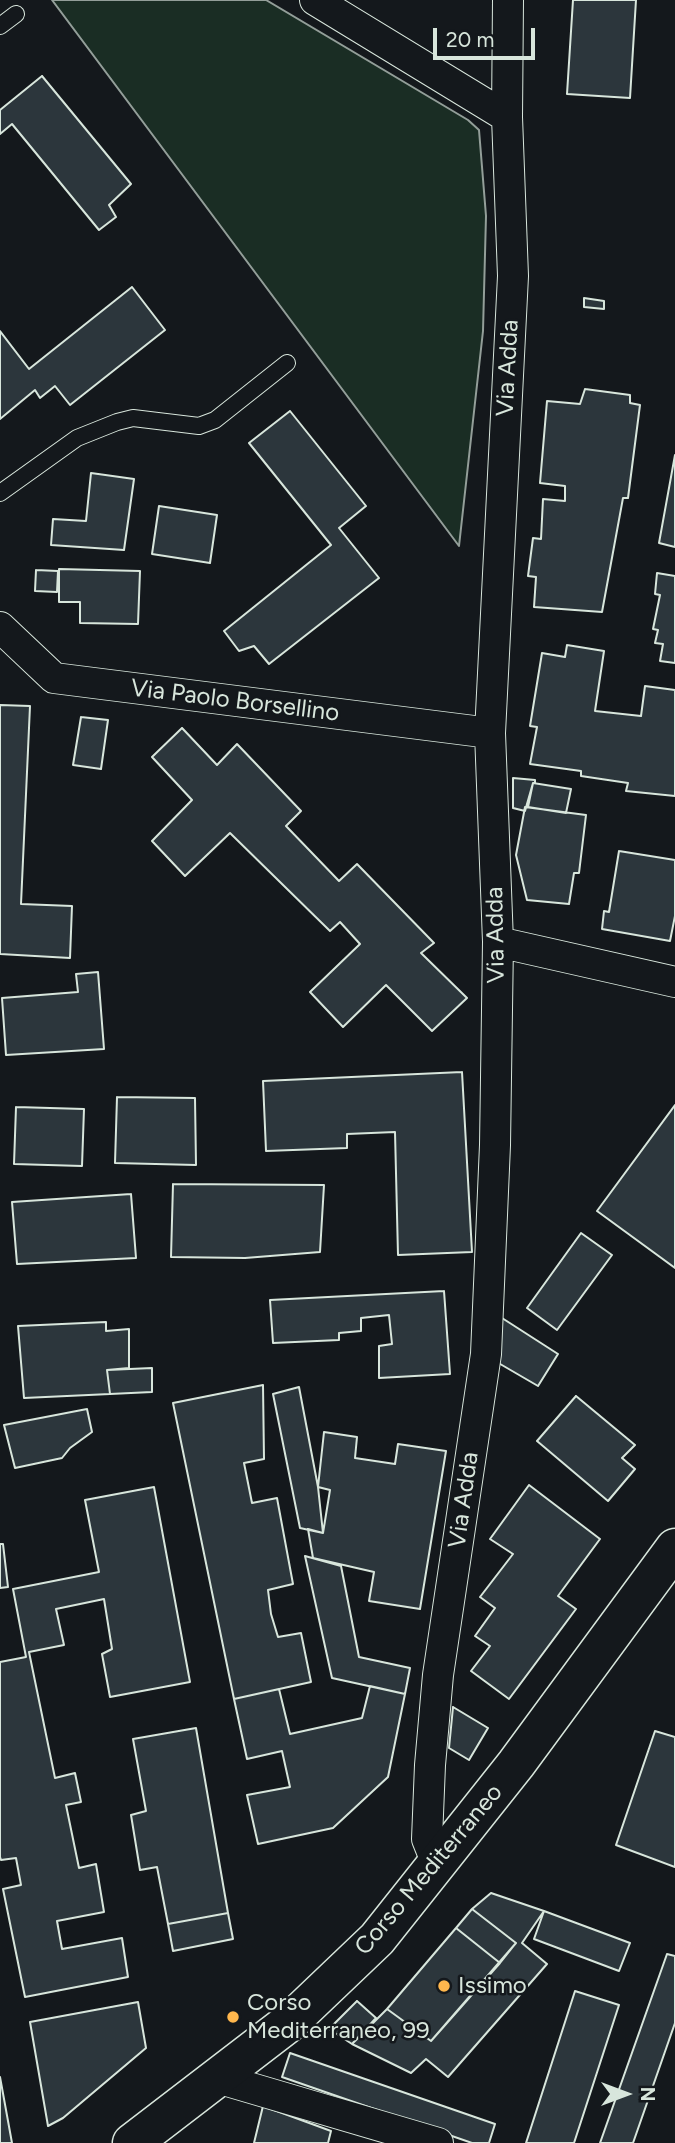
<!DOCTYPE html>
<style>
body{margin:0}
#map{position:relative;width:675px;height:2143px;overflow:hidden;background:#14181c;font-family:Figtree,sans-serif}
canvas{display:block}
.north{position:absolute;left:591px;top:2059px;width:70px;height:70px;-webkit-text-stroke:5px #14181c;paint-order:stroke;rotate:90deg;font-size:19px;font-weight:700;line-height:28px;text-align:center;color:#d8e6dc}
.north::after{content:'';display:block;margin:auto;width:24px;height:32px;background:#d8e6dc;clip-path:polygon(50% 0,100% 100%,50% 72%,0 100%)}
.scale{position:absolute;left:433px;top:28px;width:102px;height:32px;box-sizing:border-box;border:4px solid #d8e6dc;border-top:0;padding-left:9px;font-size:21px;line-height:24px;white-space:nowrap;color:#d8e6dc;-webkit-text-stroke:5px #14181c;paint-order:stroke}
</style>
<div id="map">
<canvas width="675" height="2143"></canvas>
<div class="north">N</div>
<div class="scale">20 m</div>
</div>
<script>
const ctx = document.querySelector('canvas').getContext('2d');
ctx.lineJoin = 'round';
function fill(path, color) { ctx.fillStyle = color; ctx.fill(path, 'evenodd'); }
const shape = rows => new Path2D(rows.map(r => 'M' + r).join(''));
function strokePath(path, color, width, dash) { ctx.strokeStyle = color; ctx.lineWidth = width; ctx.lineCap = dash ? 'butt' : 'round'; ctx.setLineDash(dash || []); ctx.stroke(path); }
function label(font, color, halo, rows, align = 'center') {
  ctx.font = font + ' Figtree,sans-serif'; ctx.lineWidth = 5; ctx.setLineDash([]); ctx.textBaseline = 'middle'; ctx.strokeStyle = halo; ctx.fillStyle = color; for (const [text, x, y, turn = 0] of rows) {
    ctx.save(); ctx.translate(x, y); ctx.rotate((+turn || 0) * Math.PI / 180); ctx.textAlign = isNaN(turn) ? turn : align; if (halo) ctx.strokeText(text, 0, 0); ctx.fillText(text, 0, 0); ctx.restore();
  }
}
const green = shape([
 [52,0,266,0,468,120,479,130,486,216,483,331,459,546,52,0]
]);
fill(green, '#1a2d24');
strokePath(green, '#939e99', 2);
const building = shape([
 [573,0,636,0,630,98,567,94,573,0],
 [42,76,131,184,109,205,116,217,99,230,12,124,0,134,0,110,42,76],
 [132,287,165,330,70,405,55,386,40,398,35,390,0,419,0,331,29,369,132,287],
 [584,298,604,301,604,309,584,307,584,298],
 [585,389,630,395,630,403,640,405,628,498,623,498,602,612,534,607,536,577,528,576,533,538,541,539,543,499,565,501,565,486,540,483,547,401,580,404,585,389],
 [290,411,366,506,339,528,379,578,269,664,254,646,239,651,224,631,331,545,249,443,290,411],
 [675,455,675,547,659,543,675,455],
 [91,473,134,479,124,550,51,545,53,519,86,521,91,473],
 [159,506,217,515,210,563,152,554,159,506],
 [59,569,140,571,138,624,80,623,80,602,59,602,59,569],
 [36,570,58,571,57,592,35,591,36,570],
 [657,573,675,576,675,663,660,661,663,644,655,643,658,630,653,629,660,595,655,594,657,573],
 [567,645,604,651,595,711,641,716,645,686,675,690,675,796,626,791,628,783,581,776,581,771,530,764,537,727,530,726,542,653,565,657,567,645],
 [0,705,30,706,21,904,72,906,70,958,0,954,0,705],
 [81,717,108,720,101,769,73,765,81,717],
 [182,728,217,765,237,744,301,811,286,826,339,881,357,864,434,943,421,953,467,998,432,1031,386,985,343,1027,310,992,360,944,340,922,330,931,230,833,185,876,152,841,192,800,152,757,182,728],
 [513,778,535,780,535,783,533,783,525,811,513,808,513,778],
 [533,783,571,789,566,813,528,807,533,783],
 [525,807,586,815,579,873,574,873,569,904,527,900,516,855,525,807],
 [619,851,675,860,675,916,670,941,602,929,604,911,609,912,619,851],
 [98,972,104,1049,6,1055,2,998,78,992,76,974,98,972],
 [462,1072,472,1252,398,1255,395,1132,347,1134,347,1148,266,1151,263,1081,462,1072],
 [117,1097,195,1098,196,1165,115,1163,117,1097],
 [675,1105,675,1268,597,1211,675,1105],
 [16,1107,84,1109,82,1166,14,1164,16,1107],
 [173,1184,324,1185,320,1252,245,1258,171,1257,173,1184],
 [131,1194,136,1258,17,1264,12,1202,131,1194],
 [581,1233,612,1255,557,1330,527,1308,581,1233],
 [444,1291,450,1374,379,1378,379,1346,392,1344,389,1315,361,1318,361,1331,339,1333,339,1340,273,1343,270,1300,444,1291],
 [502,1318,558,1354,538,1386,495,1361,502,1318],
 [106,1322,106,1331,129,1329,129,1368,107,1370,110,1394,24,1398,18,1326,106,1322],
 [152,1368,152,1392,110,1394,107,1370,152,1368],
 [263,1385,264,1459,244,1463,252,1503,277,1498,293,1584,268,1590,271,1614,278,1637,301,1633,311,1682,234,1699,173,1403,263,1385],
 [299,1387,318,1487,323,1533,300,1528,273,1394,299,1387],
 [576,1396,635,1445,622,1458,635,1469,608,1501,537,1441,576,1396],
 [87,1409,92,1432,70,1448,62,1458,15,1468,4,1425,87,1409],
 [324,1432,357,1437,355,1458,395,1464,398,1444,446,1451,420,1609,369,1601,374,1572,313,1558,308,1529,323,1533,330,1490,318,1487,324,1432],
 [529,1485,600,1539,558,1596,576,1609,509,1699,471,1671,490,1646,475,1636,495,1608,480,1597,513,1554,490,1539,529,1485],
 [154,1487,190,1682,110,1697,102,1654,112,1649,104,1599,56,1609,64,1645,29,1652,55,1778,75,1773,81,1802,66,1805,79,1868,96,1864,104,1912,57,1921,62,1949,122,1938,128,1977,25,1997,3,1889,21,1885,16,1858,1,1860,0,1857,0,1662,26,1657,13,1589,99,1572,85,1500,154,1487],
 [0,1544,3,1544,8,1587,0,1588,0,1544],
 [305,1556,341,1566,359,1657,410,1668,405,1694,332,1678,305,1556],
 [370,1686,405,1694,388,1777,333,1828,258,1844,247,1795,290,1787,282,1751,247,1759,234,1699,279,1689,290,1734,362,1718,370,1686],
 [453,1707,488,1728,469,1760,449,1748,453,1707],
 [196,1728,228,1913,168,1924,157,1867,140,1870,131,1815,146,1811,133,1739,196,1728],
 [655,1731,675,1737,675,1867,616,1845,655,1731],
 [491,1893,544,1911,522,1943,547,1964,448,2077,426,2059,411,2073,352,2044,387,2009,431,2041,516,1943,472,1909,491,1893],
 [472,1909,516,1943,500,1963,456,1928,472,1909],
 [544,1911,630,1943,619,1971,534,1939,544,1911],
 [228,1913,233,1939,173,1951,168,1924,228,1913],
 [456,1928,500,1963,431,2041,387,2009,456,1928],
 [667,1954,675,1956,675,2023,633,2143,600,2143,667,1954],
 [575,1991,619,2005,574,2143,526,2143,575,1991],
 [357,2001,376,2018,352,2044,329,2029,357,2001],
 [138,2002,146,2048,63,2118,48,2126,30,2022,138,2002],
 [290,2053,495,2124,489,2143,472,2143,282,2077,290,2053],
 [0,2077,12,2143,0,2143,0,2077],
 [263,2106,331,2131,328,2143,254,2143,263,2106]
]);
fill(building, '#2c363c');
strokePath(building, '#d8e6dc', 2);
const lane = shape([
 [0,26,16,14],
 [0,493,77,438,117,422,133,418,199,426,215,420,287,363]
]);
const street = shape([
 [315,0,507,117],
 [0,627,54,678,490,733],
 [498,942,675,982],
 [437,1864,427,1839,430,1765,438,1675,486,1354,495,1145,498,942,490,733,513,276,507,117,508,0],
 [217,2078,438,2143]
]);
const secondary = shape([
 [132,2143,291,2021,377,1939,516,1764,675,1548]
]);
strokePath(lane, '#d8e6dc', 18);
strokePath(street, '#d8e6dc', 32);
strokePath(secondary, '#d8e6dc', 41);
strokePath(lane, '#14181c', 16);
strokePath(street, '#14181c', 30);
strokePath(secondary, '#14181c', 38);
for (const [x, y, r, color] of [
 [444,1986,7,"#ffb74d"],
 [233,2017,7,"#ffb74d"]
]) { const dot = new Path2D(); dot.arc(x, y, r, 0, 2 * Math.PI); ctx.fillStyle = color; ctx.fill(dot); strokePath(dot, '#14181c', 2.5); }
label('24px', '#d8e6dc', '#14181c', [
 ["Via Adda",508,368,-87],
 ["Via Paolo Borsellino",235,701,7],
 ["Via Adda",496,935,-91],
 ["Via Adda",464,1500,-82],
 ["Corso Mediterraneo",429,1870,-50]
]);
label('24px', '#d8e6dc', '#14181c', [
 ["Issimo",458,1986],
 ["Corso",247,2003],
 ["Mediterraneo, 99",247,2031]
], 'left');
</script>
